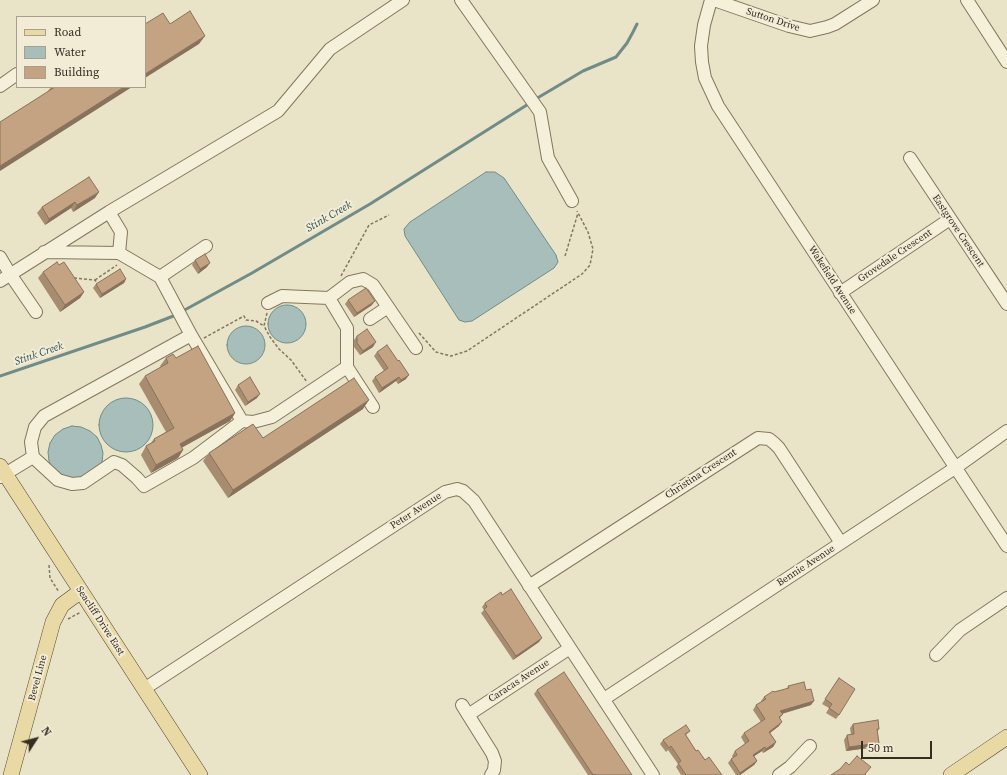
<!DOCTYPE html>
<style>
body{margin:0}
#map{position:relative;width:1007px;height:775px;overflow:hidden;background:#e9e3c8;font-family:"Source Serif 4",serif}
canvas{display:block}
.legend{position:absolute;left:16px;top:16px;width:130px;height:72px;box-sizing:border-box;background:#f2ecd7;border:1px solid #a7a08e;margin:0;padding:5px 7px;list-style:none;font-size:12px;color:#362d21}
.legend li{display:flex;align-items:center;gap:8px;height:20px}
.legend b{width:20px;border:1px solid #a7a08e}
.north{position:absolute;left:16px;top:719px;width:40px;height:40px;-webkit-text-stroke:3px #f2ecd7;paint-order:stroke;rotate:54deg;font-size:11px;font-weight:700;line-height:16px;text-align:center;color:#362d21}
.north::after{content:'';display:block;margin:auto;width:14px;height:18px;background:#362d21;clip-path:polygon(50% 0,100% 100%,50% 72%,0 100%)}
.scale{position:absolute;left:861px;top:741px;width:71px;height:18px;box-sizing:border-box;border:2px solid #362d21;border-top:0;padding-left:5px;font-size:12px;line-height:14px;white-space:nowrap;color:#362d21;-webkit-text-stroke:3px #f2ecd7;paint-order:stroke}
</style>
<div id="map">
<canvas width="1007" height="775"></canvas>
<ul class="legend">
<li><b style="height:5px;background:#e8d9a5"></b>Road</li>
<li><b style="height:11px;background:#a8beba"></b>Water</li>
<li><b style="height:11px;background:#c3a382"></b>Building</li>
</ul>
<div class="north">N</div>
<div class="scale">50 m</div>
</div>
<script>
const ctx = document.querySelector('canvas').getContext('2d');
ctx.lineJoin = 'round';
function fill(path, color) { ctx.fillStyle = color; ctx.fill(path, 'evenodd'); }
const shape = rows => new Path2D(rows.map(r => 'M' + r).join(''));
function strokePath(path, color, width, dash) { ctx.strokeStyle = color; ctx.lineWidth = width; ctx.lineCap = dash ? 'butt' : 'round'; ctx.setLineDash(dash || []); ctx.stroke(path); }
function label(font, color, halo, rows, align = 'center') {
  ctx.font = font + ' "Source Serif 4",serif'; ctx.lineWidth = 4; ctx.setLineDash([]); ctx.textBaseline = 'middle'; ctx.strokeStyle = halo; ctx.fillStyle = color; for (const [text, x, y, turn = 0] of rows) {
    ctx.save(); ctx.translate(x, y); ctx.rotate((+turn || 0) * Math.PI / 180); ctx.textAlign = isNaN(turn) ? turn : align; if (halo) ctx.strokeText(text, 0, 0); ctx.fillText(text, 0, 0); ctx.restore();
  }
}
const water = shape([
 [486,172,495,172,504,178,556,255,558,262,554,268,472,321,465,322,459,320,405,236,404,229,410,222,486,172],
 '268 324a19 19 0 1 1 38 0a19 19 0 1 1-38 0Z',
 '227 345a19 19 0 1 1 38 0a19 19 0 1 1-38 0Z',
 '99 425a27 27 0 1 1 54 0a27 27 0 1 1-54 0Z',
 [72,426,81,427,90,431,97,437,101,445,103,453,102,462,98,470,92,476,67,480,53,470,49,461,48,452,50,443,55,435,63,429,72,426]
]);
fill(water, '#a8beba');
strokePath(water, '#708c87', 1);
strokePath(shape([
 [534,100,583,71,616,57,627,43,633,32,637,24],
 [181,312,252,273,370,204,530,103],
 [0,376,145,327,176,315]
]), '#708c87', 3);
const minor = shape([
 [461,0,540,112,548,158,572,201],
 [711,0,704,25,701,46,702,62,705,78,718,106,1007,546],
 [714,0,789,26,810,31,827,27,835,24,873,0],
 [967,0,1007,62],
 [0,86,17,74],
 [910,158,1007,304],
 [109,212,121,232,119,253],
 [0,257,10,274,36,312],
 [160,277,206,246],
 [0,281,109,212,278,111,330,49,403,0],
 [840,293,950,219],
 [268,303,282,296,329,298],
 [370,319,388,307],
 [347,367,373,407],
 [242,421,253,422,272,417,347,367,347,328,329,298,350,282,363,279,373,285,416,348],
 [33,457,58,480,72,484,83,483,114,462,122,465,137,478,144,486,193,458,242,421,191,335,160,277,119,253,44,252],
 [0,477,33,457,31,442,35,427,44,416,191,335],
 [529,586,758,438,769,439,774,443,779,448,841,543],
 [936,655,960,630,1007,598],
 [144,689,445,492,457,489,463,491,474,501,653,775],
 [604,699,955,468,1007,431],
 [462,705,492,753,495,761,494,770,491,775],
 [468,715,570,648],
 [779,775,790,767,810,746]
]);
const major = shape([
 [0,466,200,775],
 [11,775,53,622,62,605,81,591],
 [951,775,1007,737]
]);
strokePath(minor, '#84765f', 14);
strokePath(major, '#524433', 16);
strokePath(shape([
 [565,256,578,213],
 [341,276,369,225,389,215],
 [74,278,95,280,97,283],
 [95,280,117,265],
 [267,313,264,326,270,337,279,349,291,360,307,382],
 [419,333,436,352,451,356,467,351,582,274,590,265,593,249,588,232,577,211],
 [204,338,244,316,246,320,256,321,264,326],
 [49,565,50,578,59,592],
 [68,619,81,612]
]), '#84765f', 1.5, [3, 2]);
strokePath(minor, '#f5f0da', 12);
strokePath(major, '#e8d9a5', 15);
fill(shape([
 [51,87,132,87,48,91],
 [95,198,73,212,71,208,45,225,37,213,42,207],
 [195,260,207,267,198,274,192,265],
 [43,272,84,292,80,298,60,312,38,278],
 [126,279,124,283,100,298,93,288,96,284],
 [348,300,372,305,354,317,345,304],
 [357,336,373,347,360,355,354,347,354,340],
 [377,352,406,379,398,384,396,381,379,393,372,381,375,377,384,371,374,356],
 [166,358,176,358,235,413,230,421,182,447,183,450,178,458,151,473,141,455,146,446,150,444,154,439,166,432,139,384,145,376,161,367,160,366],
 [238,385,257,398,245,406,235,390],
 [363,409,228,498,203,461,209,453],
 [485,603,539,642,513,660,481,613,484,610,482,607],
 [839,678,839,715,836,719,826,713,829,708,822,704],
 [788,686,811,705,782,714,783,714,780,718,779,726,770,733,776,742,773,747,763,753,762,751,754,756,757,761,754,765,740,775,736,775,728,763,731,759,733,758,732,756,735,751,745,744,741,737,744,733,761,722,753,710,756,705,762,702,761,701,764,697,774,692,787,689],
 [537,690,632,775,588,775,534,694],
 [853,724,879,729,877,732,876,747,846,751,844,740,847,735,851,735,850,728],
 [690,731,686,735,696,751,722,775,681,775,676,767,678,764,668,750,666,752,660,744,663,740]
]), '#a88c70');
fill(shape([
 [205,36,199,44,145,78,145,74],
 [124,87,132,87,0,171,0,166],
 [99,192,95,198,73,212,77,205],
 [75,202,71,208,45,225,49,219],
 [210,263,207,267,198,274,200,269],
 [126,279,124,283,100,298,102,294],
 [84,292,80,298,60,312,65,305],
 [375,301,372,305,354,317,357,313],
 [376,342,373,347,360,355,363,351],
 [409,375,406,379,398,384,401,380],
 [399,377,396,381,379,393,382,388],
 [260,394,257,398,245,406,248,402],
 [369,400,363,409,228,498,233,490],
 [235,413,230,421,174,452,180,444],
 [183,450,178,458,151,473,156,465],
 [542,638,539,642,513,660,516,656],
 [814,701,811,705,777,715,780,711],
 [782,722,779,726,766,736,769,732],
 [776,742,773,747,763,753,766,749],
 [879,743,876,747,846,751,849,747],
 [765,747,762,751,750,759,753,755],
 [757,761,754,765,740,775,739,775,740,773]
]), '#88725b');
const building = shape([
 [190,11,205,36,145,74,145,24,163,13,170,24,190,11],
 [55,87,124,87,0,166,0,122,55,87],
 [89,177,99,192,77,205,75,202,49,219,42,207,89,177],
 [205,254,210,263,200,269,195,260,205,254],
 [57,262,59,265,64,262,84,292,65,305,43,272,57,262],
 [120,269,126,279,102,294,96,284,120,269],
 [366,288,375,301,357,313,348,300,366,288],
 [367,329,376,342,363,351,357,343,357,336,367,329],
 [387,345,398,361,399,360,409,375,401,380,399,377,382,388,375,377,388,368,377,352,387,345],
 [198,346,235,413,180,444,183,450,156,465,146,446,155,441,154,439,174,428,145,376,168,363,166,358,173,354,176,358,198,346],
 [250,377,260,394,248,402,238,385,250,377],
 [354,378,369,400,233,490,209,453,253,424,263,438,354,378],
 [511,589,542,638,516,656,484,609,487,607,485,603,501,592,502,595,511,589],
 [564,672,632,775,596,775,595,774,593,775,537,690,564,672],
 [839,678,855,689,839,715,829,708,832,704,825,699,839,678],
 [804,682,806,690,811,689,814,701,780,711,783,714,779,717,782,722,769,732,776,742,766,749,765,747,753,755,757,761,740,773,731,759,737,755,735,751,749,741,744,733,765,719,756,705,766,699,764,697,773,691,774,692,789,688,788,686,804,682],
 [878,720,879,729,877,729,879,743,849,747,847,735,854,734,853,724,878,720],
 [686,725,690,731,685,734,696,751,698,750,705,760,709,757,722,775,686,775,678,763,681,761,671,746,669,748,663,740,686,725],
 [857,756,871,767,865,774,866,775,831,775,840,769,846,762,849,765,857,756]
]);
fill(building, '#c3a382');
strokePath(building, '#88725b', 1);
label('10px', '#362d21', '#f2ecd7', [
 ["Sutton Drive",773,20,18],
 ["Eastgrove Crescent",958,231,56],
 ["Grovedale Crescent",895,256,-34],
 ["Wakefield Avenue",832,280,57],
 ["Christina Crescent",701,474,-33],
 ["Peter Avenue",416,511,-33],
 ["Bennie Avenue",806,566,-33],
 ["Seacliff Drive East",100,621,57],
 ["Bevel Line",38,678,-75],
 ["Caracas Avenue",519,681,-33]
]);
label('italic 11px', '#325354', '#f2ecd7', [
 ["Stink Creek",329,217,-30],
 ["Stink Creek",39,354,-19]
]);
</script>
